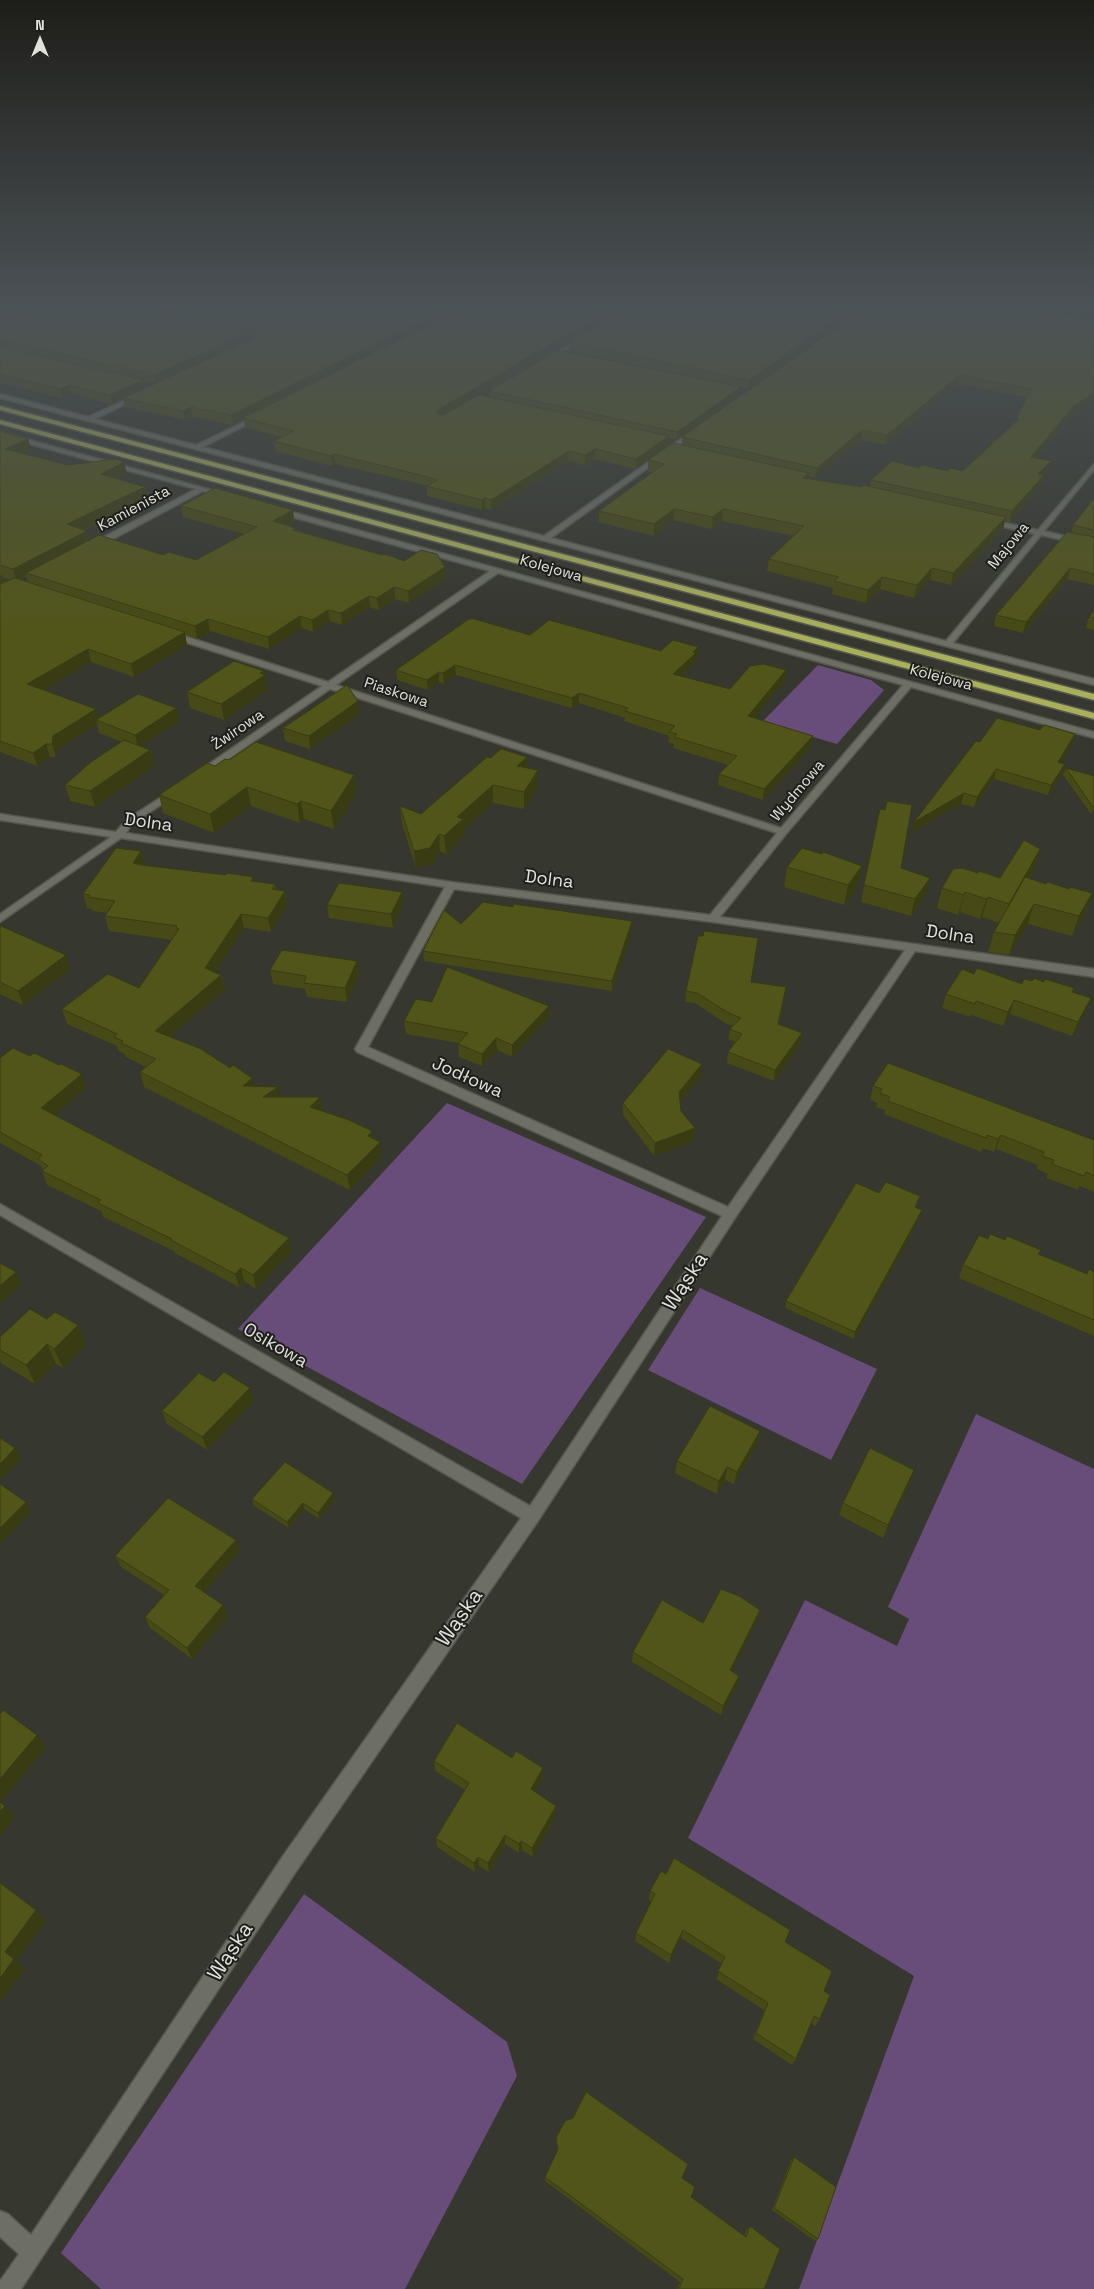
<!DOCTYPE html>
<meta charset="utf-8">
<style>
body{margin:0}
#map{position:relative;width:1094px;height:2289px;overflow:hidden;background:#36372e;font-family:"Space Grotesk",sans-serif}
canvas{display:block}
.north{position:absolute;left:15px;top:15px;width:50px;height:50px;-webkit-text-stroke:4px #1e1e1a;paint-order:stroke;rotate:0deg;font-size:14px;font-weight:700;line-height:20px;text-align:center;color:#e2e2dd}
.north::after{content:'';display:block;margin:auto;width:18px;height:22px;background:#e2e2dd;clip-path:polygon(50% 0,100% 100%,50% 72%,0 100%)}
</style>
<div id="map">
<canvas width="1094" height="2289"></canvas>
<div class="north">N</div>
</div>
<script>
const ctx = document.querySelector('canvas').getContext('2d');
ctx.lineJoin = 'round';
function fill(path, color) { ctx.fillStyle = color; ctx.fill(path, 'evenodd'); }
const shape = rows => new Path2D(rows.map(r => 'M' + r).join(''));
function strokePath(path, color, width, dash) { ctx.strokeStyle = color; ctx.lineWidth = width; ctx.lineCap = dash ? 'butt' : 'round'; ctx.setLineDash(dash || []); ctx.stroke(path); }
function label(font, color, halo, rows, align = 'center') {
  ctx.font = font + ' "Space Grotesk",sans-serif'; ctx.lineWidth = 4; ctx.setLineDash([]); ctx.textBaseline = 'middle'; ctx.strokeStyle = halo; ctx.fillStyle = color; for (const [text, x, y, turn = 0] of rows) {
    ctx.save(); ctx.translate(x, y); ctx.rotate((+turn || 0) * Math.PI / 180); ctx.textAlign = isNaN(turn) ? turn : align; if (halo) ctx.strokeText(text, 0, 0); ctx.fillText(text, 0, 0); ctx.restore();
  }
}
fill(shape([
 [818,665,871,680,884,690,837,744,762,722],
 [447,1103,706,1217,522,1484,238,1329],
 [700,1288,877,1369,831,1460,648,1370],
 [976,1414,1094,1469,1094,2289,799,2289,914,1976,688,1838,805,1600,897,1646,909,1619,888,1607],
 [304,1894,507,2042,517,2076,405,2289,101,2289,61,2253]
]), '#684d7a');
const minor = shape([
 [582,337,584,340,550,360,545,359,582,337],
 [0,394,88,417,136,395,140,395,140,397,95,419,196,445,256,416,260,416,260,418,203,447,544,536,692,431,696,431,696,433,551,538,946,641,1035,534,986,523,986,519,1038,530,1094,464,1094,470,1044,531,1094,543,1094,547,1041,535,953,643,1094,679,1094,685,0,398,0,394],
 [0,432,226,494,228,495,224,497,203,491,98,547,92,547,92,543,196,489,0,436,0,432],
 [277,508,1094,732,1094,738,911,687,786,834,720,917,1094,969,1094,977,915,951,735,1218,538,1521,297,1870,21,2289,0,2289,0,2281,19,2254,0,2237,0,2211,8,2214,31,2235,283,1856,521,1518,0,1215,0,1204,530,1506,722,1216,357,1052,355,1049,445,887,121,838,0,922,0,914,111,837,0,820,0,814,116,832,126,820,174,789,179,792,177,794,132,824,126,833,451,882,710,915,777,833,330,689,202,777,196,777,196,773,322,686,169,637,169,633,175,633,328,682,490,571,274,512,273,510,277,508],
 [498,573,903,685,781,828,336,685,498,573],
 [454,889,713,922,905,950,728,1207,368,1047,454,889]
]);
const highway = shape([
 [0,406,1094,694,1094,700,0,410,0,406],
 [0,420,1094,713,1094,719,0,424,0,420]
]);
strokePath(minor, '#55564e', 3);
strokePath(highway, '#55564e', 3);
fill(minor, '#6d6f64');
fill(highway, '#a9af5b');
fill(shape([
 [0,311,858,311,749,389,741,387,740,395,677,440,669,438,668,446,636,469,595,459,585,465,568,461,491,510,485,508,482,510,427,496,427,486,425,485,336,464,332,466,275,451,274,441,282,437,245,428,244,419,232,425,192,417,185,420,125,407,123,399,112,404,72,394,62,398,0,383],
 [246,337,253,339,247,342],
 [574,339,569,342,569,351,711,381,489,391,489,397,480,395],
 [144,381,154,384,145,388],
 [1094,320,1094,400,1072,415,1036,458,1048,471,1044,475,1041,485,1010,522,1005,521,1003,529,951,585,930,580,914,598,880,589,866,603,832,594,833,588,767,571,769,559,794,536,722,521,712,529,673,520,654,536,599,522,599,511,652,473,648,472,648,460,682,445,682,437],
 [958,384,1027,398,1016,421,963,471,948,471,919,468,871,480,870,487,862,487,808,478,808,476,815,478,861,440,886,445],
 [0,431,28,439,31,450,23,453,68,465,127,473,116,479,145,487,148,499,84,530,87,531,90,540,163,555,196,560,244,534,183,517,181,506,293,510,294,521,287,525,295,528,296,530,404,561,445,567,445,578,409,603,395,599,379,610,370,607,342,625,330,621,313,632,302,628,269,649,210,631,197,639,185,635,187,645,134,677,91,662,43,690,99,718,176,708,179,721,141,746,150,750,154,766,95,807,70,801,65,785,122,742,99,733,97,724,57,750,56,757,50,757,37,766,0,752],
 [26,576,28,582,20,579],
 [3,578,10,579,5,582],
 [1094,498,1094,585,1067,579,1023,633,994,626,996,615,1071,533,1073,525],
 [1094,610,1094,630,1086,628,1089,617],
 [530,635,661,651,698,647,697,658,696,659,695,663,681,676,730,689,785,680,754,718,813,736,811,747,763,800,718,785,719,774,728,765,673,748,674,744,668,742,669,736,624,721,625,718,579,703,572,708,456,675,444,684,439,682,428,690,397,680,396,670],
 [264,671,267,690,224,720,190,708,187,692],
 [358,701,359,714,310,749,285,741,283,728],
 [1040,730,1075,734,1072,744,1060,763,1065,764,1062,774,1048,795,994,779,974,807,961,804,912,832,914,822,980,742],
 [527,757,527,768,538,770,538,787,524,809,493,803,464,830,464,837,446,854,440,851,431,865,416,868,402,824,400,806,421,814,491,758],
 [229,760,354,775,356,793,334,829,304,819,300,823,251,806,214,833,163,813,159,795,215,766],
 [1066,768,1094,776,1094,809,1091,814,1063,775],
 [880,809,901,868,926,894,911,916,861,902],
 [1040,849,1034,869,1029,879,1046,884,1092,893,1085,913,1072,936,1028,924,1009,955,988,952,994,932,999,923,982,917,980,919,960,912,958,915,937,908,942,888,978,873,1000,878],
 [141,851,145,865,275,884,276,890,285,891,287,905,271,932,244,928,215,972,221,975,225,989,170,1036,254,1086,280,1097,322,1111,372,1131,373,1139,381,1157,350,1190,144,1087,140,1072,146,1067,126,1057,125,1054,118,1051,117,1046,67,1024,62,1009,139,988,172,940,109,931,105,916,107,913,93,911,92,909,87,908,83,894],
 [822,854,862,866,858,886,844,905,784,887,787,867],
 [402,892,403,905,393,928,329,918,327,905],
 [513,907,632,921,632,931,612,991,424,961,423,951],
 [0,926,70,969,23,1005,0,994],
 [270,970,359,975,347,1002,307,997,305,989,273,984],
 [974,974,1022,984,1032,981,1073,992,1085,1012,1072,1036,1010,1014,1003,1026,972,1015,971,1017,942,1008,946,994],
 [751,982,786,987,779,1025,802,1033,800,1044,774,1081,727,1063,728,1052,735,1042,728,1039,730,1029,733,1026,725,1023,695,1003,685,1002,686,991],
 [432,1002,549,1006,549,1018,512,1057,497,1050,482,1066,459,1057,458,1044,459,1043,406,1034,404,1021],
 [0,1058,86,1088,54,1115,289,1238,292,1251,256,1289,244,1281,239,1287,175,1253,174,1251,103,1217,101,1211,47,1185,42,1171,43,1170,41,1166,0,1143],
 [701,1076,680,1102,681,1111,695,1128,693,1141,654,1156,623,1115,623,1103],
 [873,1086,1094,1140,1094,1192,1080,1186,1078,1190,1046,1178,1048,1174,1037,1169,1038,1165,996,1149,994,1152,983,1148,981,1152,884,1114,885,1110,876,1107,877,1103,870,1100],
 [918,1203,916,1207,920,1217,854,1339,785,1308,786,1301],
 [988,1239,1005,1240,1041,1250,1039,1254,1087,1274,1094,1272,1094,1336,959,1278,963,1265],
 [78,1325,86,1345,63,1368,56,1364,35,1384,2,1364,0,1361,0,1337],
 [214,1382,254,1401,207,1450,167,1424,162,1411],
 [760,1431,757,1444,734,1484,725,1480,717,1494,675,1473,677,1461],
 [910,1482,883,1538,839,1515,843,1503],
 [252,1499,335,1500,319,1519,304,1509,289,1528,254,1506],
 [236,1540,240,1551,204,1592,223,1605,228,1616,192,1659,150,1628,145,1617,164,1595,121,1567,115,1556],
 [760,1610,757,1621,731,1671,739,1676,737,1685,721,1715,632,1662,633,1652,703,1623],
 [512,1758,543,1768,543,1778,535,1792,556,1816,533,1857,522,1850,519,1853,505,1844,489,1872,479,1866,475,1872,437,1847,436,1838,465,1790,435,1771,434,1761],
 [650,1891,785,1942,824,1991,820,2019,815,2026,811,2023,796,2059,792,2065,753,2039,764,2010,716,1979,722,1964,681,1938,669,1963,635,1941,636,1933,651,1902,649,1900],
 [556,2138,682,2178,691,2197,744,2236,746,2230,750,2226,764,2289,677,2289,680,2282,545,2181,545,2177,558,2151,556,2143],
 [794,2157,818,2239,815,2241,772,2210,791,2160]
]), '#474916');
fill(shape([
 [16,311,40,311,0,327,0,317],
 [442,311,459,311,232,425,231,415],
 [607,311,622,311,438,419,437,414,438,410],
 [847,311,858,311,749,389,749,380],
 [246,334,247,343,156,384,154,375],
 [960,375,958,384,886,445,887,435],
 [143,380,145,390,123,398,123,399,112,404,110,395],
 [69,385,72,394,62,398,60,389],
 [741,387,740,395,677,440,677,432],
 [1094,393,1094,400,1072,415,1028,467,1031,457,1074,406],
 [191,407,192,417,185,420,183,411],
 [862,430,861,440,815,478,817,468],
 [669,436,668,446,636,469,636,459],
 [28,439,31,450,8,460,5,449],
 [595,449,595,459,585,465,585,455],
 [569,451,568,461,491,510,491,500],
 [334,454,336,464,332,466,331,456],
 [1051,461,1048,471,1036,484,1038,474],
 [124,462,127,473,103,485,101,474],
 [809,473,807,484,803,478],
 [1044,475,1041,485,1010,522,1012,511],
 [145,487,148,499,70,536,67,524],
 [485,498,485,508,482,510,482,500],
 [674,509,673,520,654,536,654,524],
 [723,509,722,521,712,529,713,517],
 [293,510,294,521,275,532,273,521],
 [1006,517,1003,529,951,585,953,573],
 [87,531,90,543,26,573,26,576,17,581,13,569],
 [445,567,445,578,409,603,408,591],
 [932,568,930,580,914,598,917,585],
 [1070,568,1067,579,1023,633,1026,622],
 [2,574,6,587,0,590,0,576],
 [882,577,880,589,866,603,868,590],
 [394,587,395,599,379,610,377,598],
 [369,596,370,607,342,625,341,613],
 [328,610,330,621,313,632,312,620],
 [300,616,302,628,269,649,268,637],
 [208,619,210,631,197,639,195,626],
 [185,632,187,645,134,677,131,664],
 [698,647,697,658,696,659,695,663,672,684,673,674],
 [88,649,91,662,31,697,27,684],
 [455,665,456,675,444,684,443,673],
 [786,670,785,680,747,727,748,716],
 [264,671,267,690,224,720,221,704],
 [439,672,439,682,428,690,427,680],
 [579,693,579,703,572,708,572,698],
 [358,701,359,714,310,749,309,736],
 [176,708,179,721,138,748,135,735],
 [96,709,100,721,96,720,97,724,57,750,56,757,52,744,53,736],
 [1075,734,1072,744,1055,772,1058,762],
 [813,736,811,747,763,800,764,789],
 [46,744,50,757,37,766,33,753],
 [150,750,154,766,95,807,90,791],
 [527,757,527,774,517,766],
 [1065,764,1062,774,1048,795,1051,785],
 [996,769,994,779,974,807,977,797],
 [538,770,538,787,524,809,524,792],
 [354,775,356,793,334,829,331,811],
 [493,785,493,803,464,830,464,837,446,854,444,836,457,817],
 [247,787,251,806,214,833,210,814],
 [964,793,961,804,912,832,914,822],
 [301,801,304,819,300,823,297,804],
 [439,834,440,851,431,865,416,868,414,851],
 [1040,849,1034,869,1003,924,1009,904],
 [141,851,145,865,133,863],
 [862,866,858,886,844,905,848,885],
 [930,878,926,894,911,916,915,899],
 [285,891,287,905,271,932,268,918],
 [402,892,403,905,393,928,391,914],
 [965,892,960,912,958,915,964,895],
 [1092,893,1085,913,1072,936,1079,916],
 [988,897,982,917,980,919,986,899],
 [1034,904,1028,924,1009,955,1015,935],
 [241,914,244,928,209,982,205,968],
 [632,921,632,931,612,991,612,981],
 [66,955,70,969,23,1005,18,991],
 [357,961,359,975,347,1002,345,988],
 [221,975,225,989,159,1045,155,1031],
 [1091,998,1085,1012,1072,1036,1078,1022],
 [1014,1000,1010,1014,1003,1026,1008,1012],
 [549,1006,549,1018,512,1057,512,1045],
 [802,1033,800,1044,774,1081,775,1070],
 [496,1038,497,1050,482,1066,482,1054],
 [702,1064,701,1076,678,1105,679,1092],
 [82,1074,86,1088,46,1122,41,1108],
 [252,1078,255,1092,243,1086],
 [278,1087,281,1101,263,1097],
 [320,1097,323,1111,310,1107],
 [695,1128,693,1141,654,1156,655,1143],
 [372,1131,374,1146,368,1136],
 [1001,1135,996,1149,994,1152,998,1139],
 [380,1142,381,1157,350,1190,347,1175],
 [922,1210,920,1217,854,1339,855,1332],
 [289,1238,292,1251,256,1289,253,1275],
 [241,1268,244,1281,239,1287,235,1274],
 [16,1272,22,1284,0,1303,0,1286],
 [78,1325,86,1345,63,1368,54,1349],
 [47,1344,56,1364,35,1384,26,1365],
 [250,1388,254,1401,207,1450,202,1437],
 [760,1431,757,1444,734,1484,737,1472],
 [15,1448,21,1459,0,1480,0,1464],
 [727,1467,725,1480,717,1494,719,1481],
 [914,1470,910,1482,883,1538,888,1525],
 [333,1493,335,1500,319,1519,318,1513],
 [26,1502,31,1512,0,1544,0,1528],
 [303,1503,304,1509,289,1528,287,1522],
 [236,1540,240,1551,200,1597,195,1586],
 [223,1605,228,1616,192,1659,187,1648],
 [760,1610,757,1621,727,1680,730,1670],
 [739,1676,737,1685,721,1715,723,1706],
 [37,1735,46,1748,0,1803,0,1779],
 [543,1768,543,1778,531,1799,531,1789],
 [5,1806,15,1817,0,1836,0,1812],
 [556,1806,556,1816,533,1857,532,1848],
 [505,1835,505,1844,489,1872,488,1863],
 [521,1841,522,1850,519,1853,519,1844],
 [478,1857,479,1866,475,1872,474,1863],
 [36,1910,46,1921,16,1961,25,1969,0,2002,0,1978,5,1952],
 [683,1930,681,1938,669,1963,671,1955]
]), '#393c12');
const building = shape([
 [0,311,16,311,0,317,0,311],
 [36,311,143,311,246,334,154,375,0,340,0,325,36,311],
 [170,311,442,311,231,415,191,407,183,411,123,398,262,335,262,332,170,311],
 [458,311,607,311,438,410,437,414,443,415,479,395,669,436,636,459,595,449,585,455,569,451,491,500,485,498,482,500,427,486,437,480,424,476,334,454,331,456,274,441,294,431,243,418,458,311],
 [621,311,847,311,749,380,569,342,621,311],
 [861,311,1043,311,1094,320,1094,393,1074,406,1031,457,1051,461,1038,474,1044,475,1012,511,871,480,892,461,919,468,922,465,948,471,951,468,963,471,1019,419,1017,418,1031,389,960,375,887,435,862,430,817,468,682,437,861,311],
 [0,347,143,380,110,395,69,385,60,389,0,374,0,347],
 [559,350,741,387,677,432,489,391,559,350],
 [0,431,28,439,5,449,68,465,116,459,124,462,101,474,145,487,67,524,87,531,13,569,0,565,0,431],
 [673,443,809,473,803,478,862,487,863,485,1006,517,953,573,932,568,917,585,882,577,868,590,834,581,839,577,769,559,804,526,723,509,713,517,674,509,654,524,599,511,664,464,648,460,673,443],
 [215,488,293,510,273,521,295,528,293,530,382,555,385,554,404,561,421,550,437,554,445,567,408,591,394,587,377,598,369,596,341,613,328,610,312,620,300,616,268,637,208,619,195,626,26,573,99,535,163,555,169,552,196,560,257,527,181,506,215,488],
 [1094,498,1094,530,1073,525,1094,498],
 [1067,532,1094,537,1094,574,1070,568,1026,622,996,615,1067,532],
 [15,578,185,632,131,664,88,649,27,684,96,709,53,736,52,744,46,744,33,753,0,741,0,584,15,578],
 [1094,610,1094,618,1089,617,1094,610],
 [469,619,474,619,530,635,549,620,661,651,673,640,698,647,693,652,696,653,673,674,730,689,750,666,763,664,786,670,748,716,813,736,764,789,719,774,737,756,674,737,677,734,669,732,675,726,625,711,628,708,579,693,572,698,455,665,443,673,439,672,427,680,396,670,469,619],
 [234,661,264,671,260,673,265,675,221,704,187,692,234,661],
 [347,685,358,701,309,736,283,728,347,685],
 [138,694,176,708,135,735,96,720,138,694],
 [997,718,1040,730,1044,725,1075,734,1058,762,1065,764,1051,785,996,769,977,797,964,793,914,822,976,741,980,742,997,718],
 [124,740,150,750,90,791,65,785,91,762,124,740],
 [256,742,354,775,331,811,301,801,297,804,247,787,210,814,159,795,207,763,215,766,225,759,229,760,256,742],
 [501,749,527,757,517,766,538,770,524,792,493,785,457,817,463,819,444,836,439,834,430,848,414,851,400,806,421,814,487,757,491,758,501,749],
 [1066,768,1094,776,1094,806,1093,807,1066,768],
 [887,801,912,805,901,868,930,878,915,899,864,885,880,809,885,810,887,801],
 [1024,840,1040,849,1009,904,988,897,986,899,965,892,964,895,942,888,953,869,962,868,978,873,979,871,1000,878,1024,840],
 [116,848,141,851,133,863,141,865,226,875,227,873,253,877,251,881,275,884,272,889,285,891,268,918,241,914,205,968,221,975,155,1031,201,1049,230,1068,233,1065,252,1078,243,1086,278,1087,263,1097,320,1097,310,1107,349,1120,372,1131,368,1136,380,1142,347,1175,140,1072,156,1059,121,1043,123,1041,114,1037,117,1034,62,1009,108,974,139,988,179,929,176,928,177,926,105,916,115,901,88,897,90,895,83,894,116,848],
 [802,848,822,854,823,852,862,866,848,885,787,867,802,848],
 [1025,877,1046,884,1048,882,1069,889,1070,887,1092,893,1079,916,1034,904,1015,935,994,932,1025,877],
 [339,883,402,892,391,914,327,905,339,883],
 [483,902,513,907,514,904,632,921,612,981,423,951,444,910,461,924,483,902],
 [0,926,1,926,66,955,18,991,0,982,0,926],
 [704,931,758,938,751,982,786,987,778,1024,802,1033,775,1070,728,1052,742,1034,730,1029,741,1018,727,1012,697,993,686,991,698,936,703,936,704,931],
 [282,950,357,961,345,988,304,983,306,976,270,970,282,950],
 [447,967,549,1006,512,1045,496,1038,482,1054,458,1044,468,1033,404,1021,416,999,432,1002,447,967],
 [977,968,1022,984,1024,979,1032,981,1034,978,1044,982,1045,979,1074,988,1072,992,1091,998,1078,1022,1014,1000,1008,1012,976,1001,975,1004,946,994,962,969,974,974,977,968],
 [13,1048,30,1056,34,1053,59,1065,61,1064,82,1074,41,1108,289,1238,253,1275,241,1268,235,1274,171,1240,172,1239,98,1203,101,1200,42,1171,48,1166,38,1159,42,1155,0,1132,0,1058,13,1048],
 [668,1049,702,1064,679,1092,681,1111,695,1128,655,1143,623,1103,668,1049],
 [888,1063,1094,1140,1094,1176,1086,1172,1084,1176,1052,1164,1054,1160,1042,1156,1044,1152,1001,1135,998,1139,987,1135,986,1138,888,1101,890,1097,880,1093,882,1089,873,1086,888,1063],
 [886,1182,920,1196,915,1207,922,1210,855,1332,786,1301,856,1183,879,1193,886,1182],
 [990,1234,1005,1240,1007,1236,1041,1250,1038,1254,1087,1274,1089,1269,1094,1272,1094,1320,963,1265,979,1235,988,1239,990,1234],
 [0,1263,16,1272,0,1286,0,1263],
 [30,1309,47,1319,55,1312,78,1325,54,1349,47,1344,26,1365,0,1350,0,1337,30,1309],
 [224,1372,250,1388,202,1437,162,1411,199,1373,214,1382,224,1372],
 [710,1406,760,1431,737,1472,727,1467,719,1481,677,1461,710,1406],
 [0,1438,15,1448,0,1464,0,1438],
 [870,1448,914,1470,888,1525,843,1503,870,1448],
 [285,1462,333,1493,318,1513,303,1503,287,1522,252,1499,285,1462],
 [0,1484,26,1502,0,1528,0,1484],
 [168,1498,236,1540,195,1586,223,1605,187,1648,145,1617,169,1590,115,1556,168,1498],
 [721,1589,739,1596,760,1610,730,1670,739,1676,723,1706,633,1652,662,1600,703,1623,721,1589],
 [3,1710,37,1735,0,1779,0,1714,3,1710],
 [457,1723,512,1758,516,1751,543,1768,531,1789,556,1806,532,1848,521,1841,519,1844,505,1835,488,1863,478,1857,474,1863,436,1838,469,1783,434,1761,457,1723],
 [0,1802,5,1806,0,1812,0,1802],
 [674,1858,790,1930,785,1942,832,1971,824,1991,830,1995,820,2019,814,2016,796,2059,756,2033,768,2003,718,1971,725,1957,683,1930,671,1955,636,1933,655,1894,650,1891,661,1871,666,1874,674,1858],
 [0,1883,36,1910,5,1952,14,1959,0,1978,0,1883],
 [586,2092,688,2164,682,2178,695,2187,691,2197,746,2237,750,2226,780,2249,764,2289,679,2289,683,2279,545,2177,558,2149,556,2138,565,2121,573,2118,586,2092],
 [794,2157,836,2187,818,2239,774,2208,794,2157]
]);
fill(building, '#525519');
strokePath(building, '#393c12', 1);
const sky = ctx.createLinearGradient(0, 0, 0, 632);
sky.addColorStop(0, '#1e1e19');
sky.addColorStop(0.49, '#4c5357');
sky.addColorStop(1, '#4c535700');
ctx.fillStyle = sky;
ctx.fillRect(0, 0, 1094, 632);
label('15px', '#e2e2dd', '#1e1e1a', [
 ["Kamienista",134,509,-28],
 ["Majowa",1009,546,-51],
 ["Kolejowa",551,569,16],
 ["Kolejowa",941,678,15],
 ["Piaskowa",396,693,18],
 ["Żwirowa",238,730,-34],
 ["Wydmowa",798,791,-50]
]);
label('18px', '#e2e2dd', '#1e1e1a', [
 ["Dolna",148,823,8],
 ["Dolna",549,880,7],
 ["Dolna",950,935,8],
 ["Jodłowa",467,1078,24],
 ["Osikowa",275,1346,30]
]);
label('21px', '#e2e2dd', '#1e1e1a', [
 ["Wąska",686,1282,-57],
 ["Wąska",460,1618,-55],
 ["Wąska",231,1952,-57]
]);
</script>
